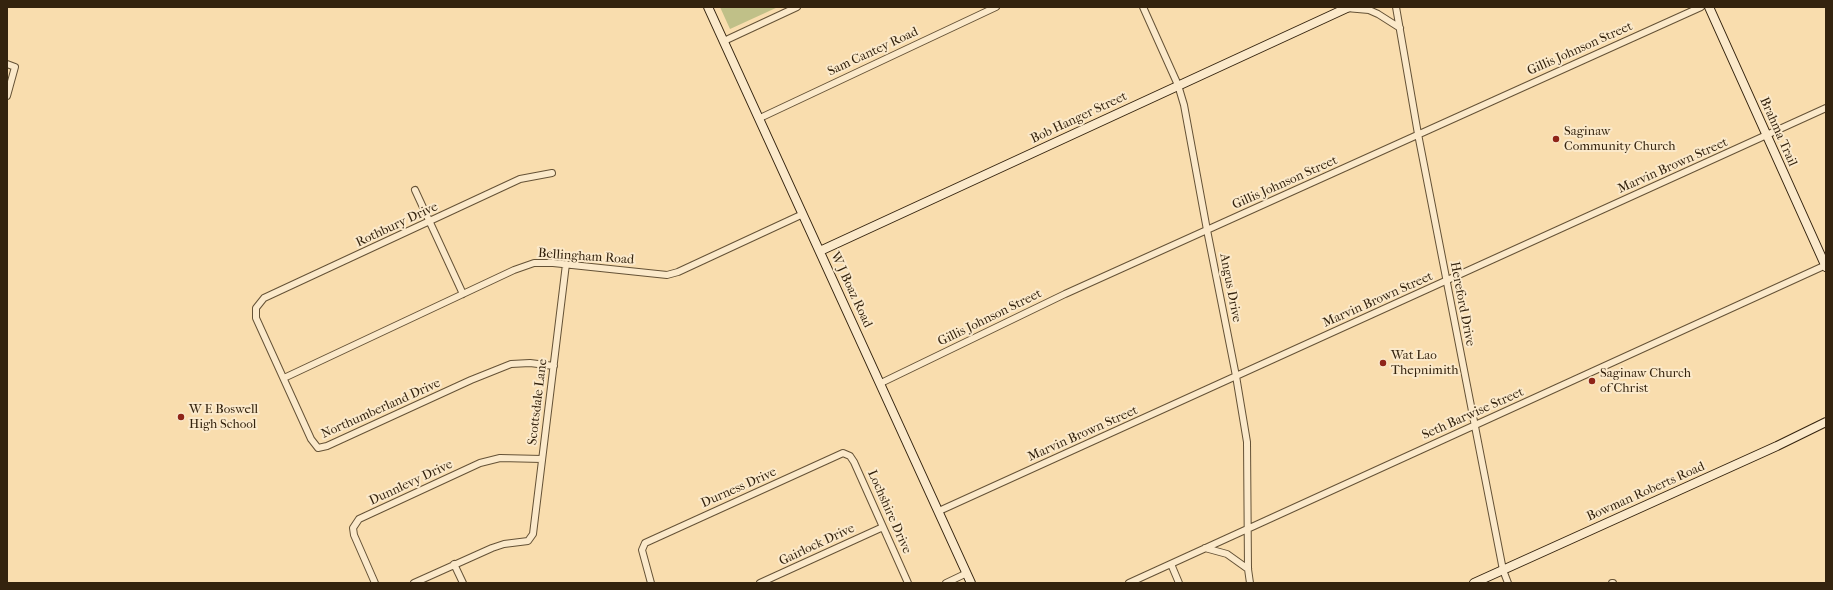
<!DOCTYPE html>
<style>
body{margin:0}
#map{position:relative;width:1833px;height:590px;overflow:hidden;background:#f9ddae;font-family:"IM FELL French Canon",serif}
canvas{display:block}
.frame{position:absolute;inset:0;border:8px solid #34230e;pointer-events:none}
</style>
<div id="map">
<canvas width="1833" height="590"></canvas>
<div class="frame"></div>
</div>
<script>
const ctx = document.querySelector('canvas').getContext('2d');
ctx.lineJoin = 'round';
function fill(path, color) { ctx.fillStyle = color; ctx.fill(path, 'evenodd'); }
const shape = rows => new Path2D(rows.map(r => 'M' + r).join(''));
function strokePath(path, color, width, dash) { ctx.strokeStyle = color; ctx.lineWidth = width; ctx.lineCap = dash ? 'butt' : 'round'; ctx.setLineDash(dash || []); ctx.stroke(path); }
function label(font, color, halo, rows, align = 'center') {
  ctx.font = font + ' "IM FELL French Canon",serif'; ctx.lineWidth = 4; ctx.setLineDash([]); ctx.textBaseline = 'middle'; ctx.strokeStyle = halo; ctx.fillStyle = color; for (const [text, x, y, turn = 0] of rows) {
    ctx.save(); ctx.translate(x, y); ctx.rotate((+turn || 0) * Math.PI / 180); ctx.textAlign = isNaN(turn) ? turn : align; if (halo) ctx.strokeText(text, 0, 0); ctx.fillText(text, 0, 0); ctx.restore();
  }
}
fill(shape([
 [720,7,778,7,730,29]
]), '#c0c088');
const street = shape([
 [1143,7,1178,85,1184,105,1207,230,1236,376,1247,442,1248,569,1250,583],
 [1396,7,1418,134,1503,570,1508,583],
 [1346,8,1369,10,1378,14,1400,28],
 [724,41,797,7],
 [7,64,15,67,7,96],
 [760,118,996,7],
 [552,173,520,179,264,298,256,308,256,318,311,439,318,448,327,446,471,380,511,364,530,363,554,366],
 [415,190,463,294],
 [284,378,514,270,534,263,553,263,667,275,678,272,803,214],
 [881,383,1065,294,1701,7],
 [939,511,1826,108],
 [1205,548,1227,554,1248,569],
 [454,564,463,583],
 [1171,564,1179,583],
 [375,583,354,535,353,528,359,519,480,463,500,458,542,459],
 [414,583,492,548,504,544,528,541,533,534,566,264],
 [651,583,642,550,645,543,843,453,850,456,854,462,908,583],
 [760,583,883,527],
 [946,583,967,573],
 [1129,583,1826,265],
 [1612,583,1613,583]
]);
const secondary = shape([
 [708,7,971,583],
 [1709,7,1826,267],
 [820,251,1349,7],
 [1474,583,1777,446,1826,422]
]);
strokePath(street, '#655236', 8);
strokePath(secondary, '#34230e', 10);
strokePath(street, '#fbe9ca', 6);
strokePath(secondary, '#fbe9ca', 8);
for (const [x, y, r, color] of [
 [1556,139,4,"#8f2418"],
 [1383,363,4,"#8f2418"],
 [1592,381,4,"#8f2418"],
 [181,417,4,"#8f2418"]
]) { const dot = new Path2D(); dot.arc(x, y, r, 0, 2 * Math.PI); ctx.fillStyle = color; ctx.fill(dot); strokePath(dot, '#fbe9ca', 1.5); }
label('13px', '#34230e', '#fbe9ca', [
 ["Gillis Johnson Street",1580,49,-24],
 ["Sam Cantey Road",873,52,-25],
 ["Bob Hanger Street",1079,118,-25],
 ["Brahma Trail",1778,132,66],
 ["Marvin Brown Street",1673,166,-24],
 ["Gillis Johnson Street",1285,183,-24],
 ["Rothbury Drive",397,225,-25],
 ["Bellingham Road",586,257,4],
 ["Angus Drive",1230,288,79],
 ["W J Boaz Road",851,290,65],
 ["Marvin Brown Street",1378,300,-24],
 ["Hereford Drive",1462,304,79],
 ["Gillis Johnson Street",990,318,-26],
 ["Scottsdale Lane",538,402,-83],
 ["Northumberland Drive",381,409,-24],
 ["Seth Barwise Street",1473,414,-24],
 ["Marvin Brown Street",1083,434,-24],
 ["Dunnlevy Drive",411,483,-25],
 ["Durness Drive",739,488,-24],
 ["Bowman Roberts Road",1646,492,-24],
 ["Lochshire Drive",889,512,66],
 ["Gairlock Drive",817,545,-25]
]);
label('13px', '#34230e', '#fbe9ca', [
 ["Saginaw",1564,132],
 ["Community Church",1564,147],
 ["Wat Lao",1391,356],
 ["Thepnimith",1391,371],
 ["Saginaw Church",1600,374],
 ["of Christ",1600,389],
 ["W E Boswell",189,410],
 ["High School",189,425]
], 'left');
</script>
